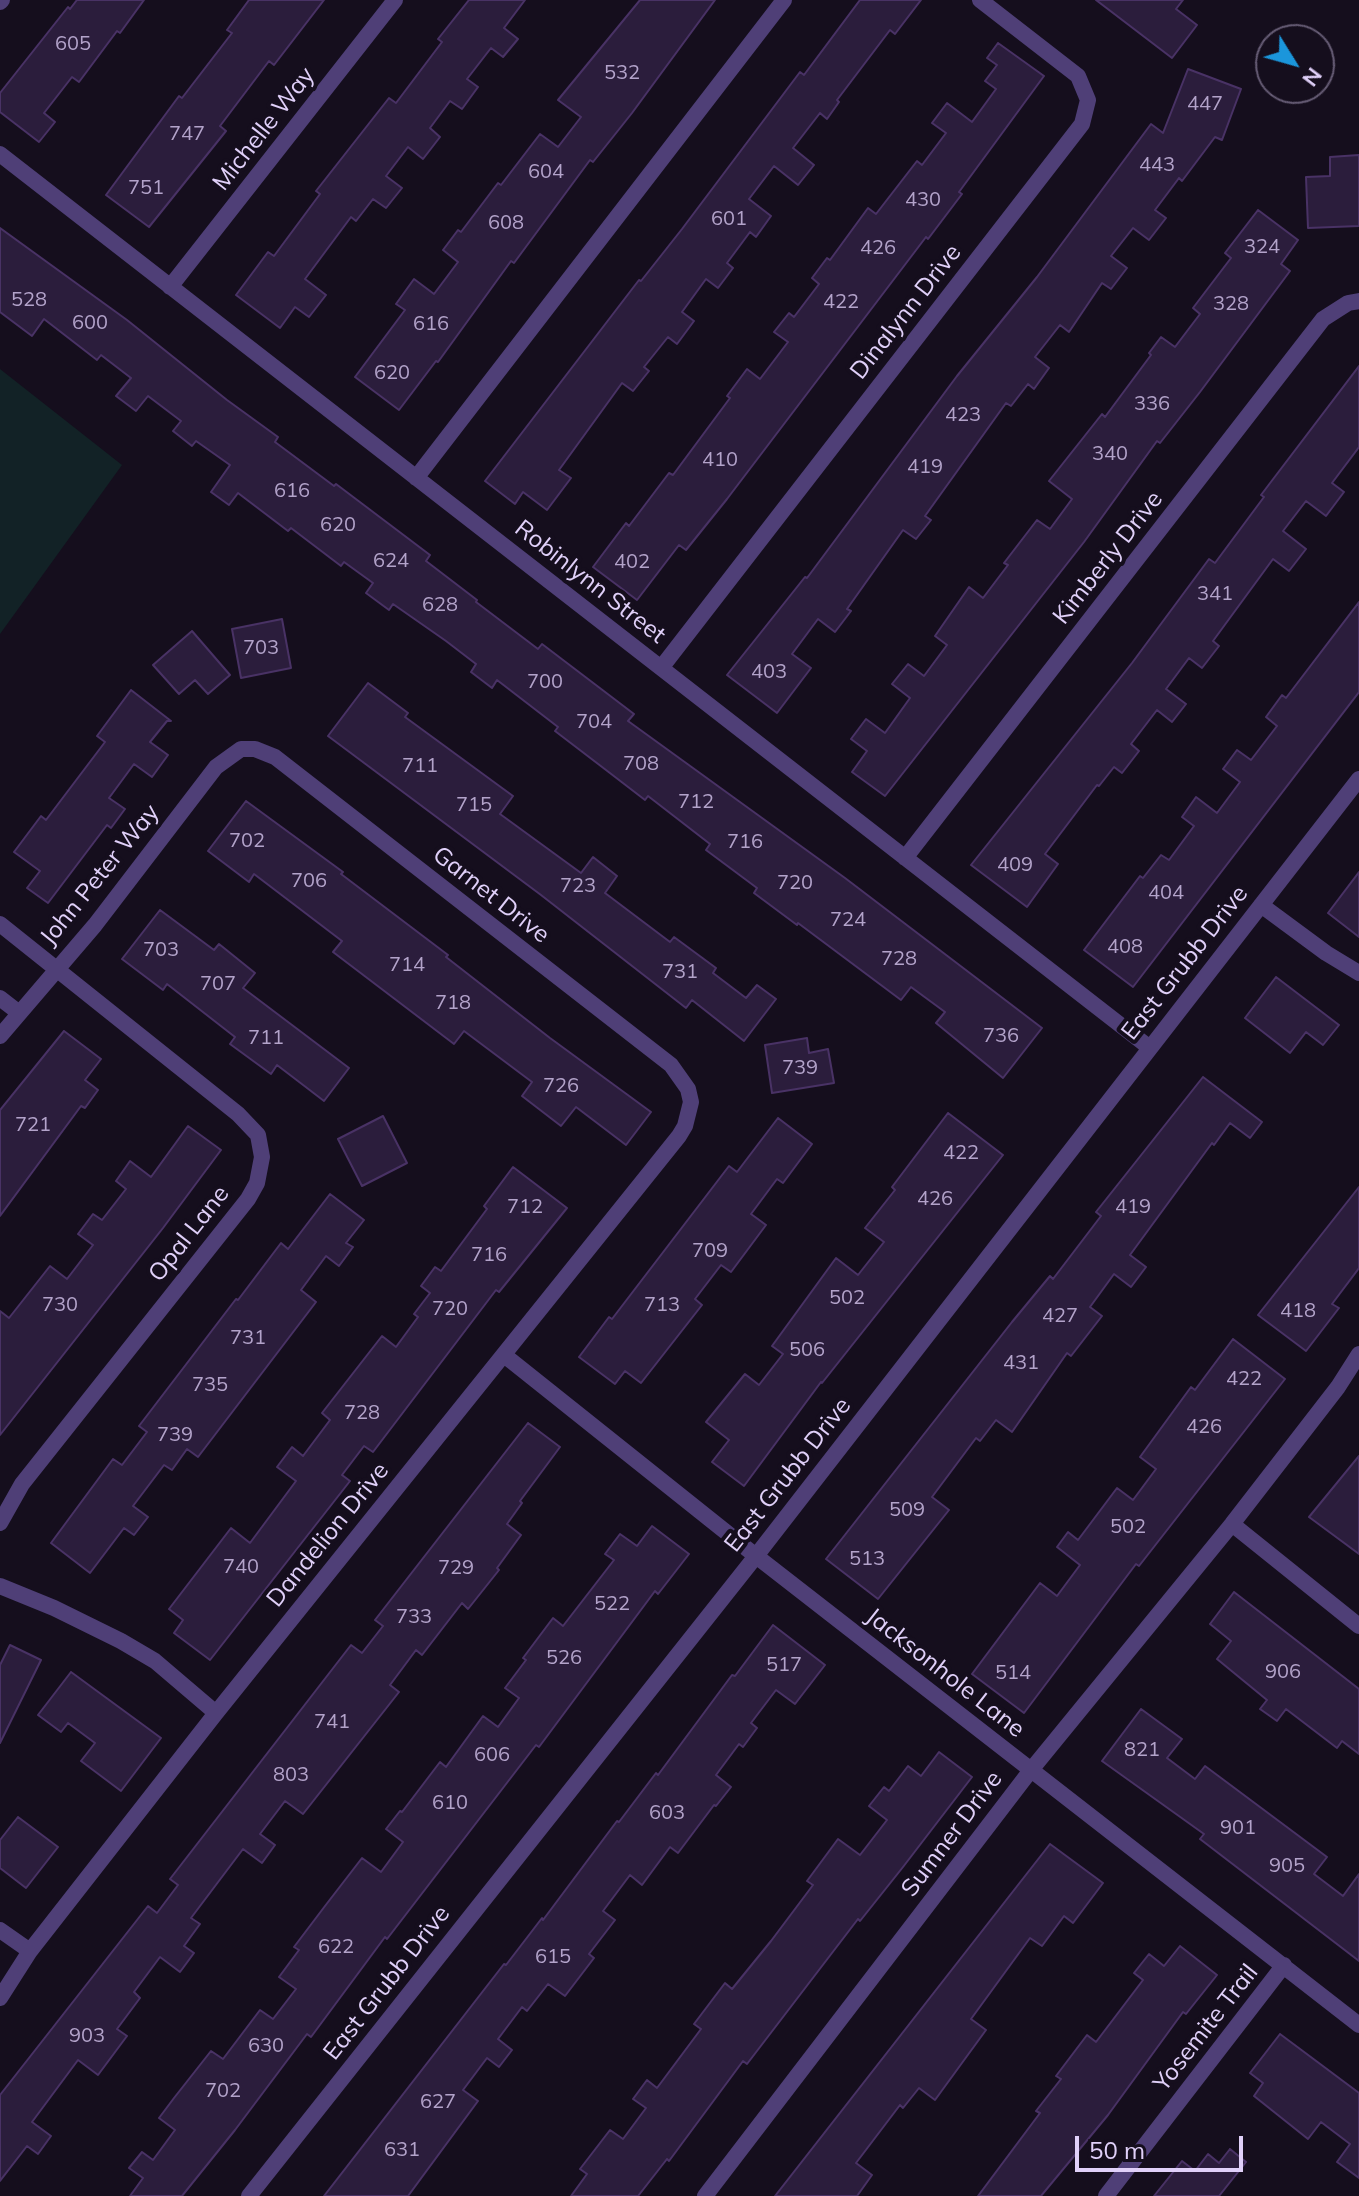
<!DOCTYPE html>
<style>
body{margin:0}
#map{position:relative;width:1359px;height:2196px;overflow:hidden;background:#150e1d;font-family:Mulish,sans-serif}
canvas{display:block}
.north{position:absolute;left:1255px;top:24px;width:80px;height:80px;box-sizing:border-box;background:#150e1d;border:2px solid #665c75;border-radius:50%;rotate:127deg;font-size:22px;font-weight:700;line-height:32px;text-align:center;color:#e0d0f9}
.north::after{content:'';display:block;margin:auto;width:28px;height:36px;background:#1b96db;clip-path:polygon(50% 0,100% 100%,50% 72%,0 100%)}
.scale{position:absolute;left:1075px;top:2136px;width:168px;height:36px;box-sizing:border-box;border:4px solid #e0d0f9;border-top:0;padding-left:10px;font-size:24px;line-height:28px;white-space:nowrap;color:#e0d0f9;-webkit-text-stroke:6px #150e1d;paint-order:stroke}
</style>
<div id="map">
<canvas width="1359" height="2196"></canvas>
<div class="north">N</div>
<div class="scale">50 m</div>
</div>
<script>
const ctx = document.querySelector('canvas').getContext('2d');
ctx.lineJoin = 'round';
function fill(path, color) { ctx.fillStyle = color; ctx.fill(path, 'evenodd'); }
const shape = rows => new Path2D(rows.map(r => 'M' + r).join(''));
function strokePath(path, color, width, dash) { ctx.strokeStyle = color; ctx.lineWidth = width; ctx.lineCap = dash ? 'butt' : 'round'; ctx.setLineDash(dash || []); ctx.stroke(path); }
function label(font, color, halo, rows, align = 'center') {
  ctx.font = font + ' Mulish,sans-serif'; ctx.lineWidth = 8; ctx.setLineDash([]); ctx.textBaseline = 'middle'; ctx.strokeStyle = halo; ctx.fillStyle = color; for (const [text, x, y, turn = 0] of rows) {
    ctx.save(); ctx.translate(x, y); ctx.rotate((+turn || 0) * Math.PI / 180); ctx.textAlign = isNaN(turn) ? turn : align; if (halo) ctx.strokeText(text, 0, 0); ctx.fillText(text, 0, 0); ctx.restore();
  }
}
fill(shape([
 [0,369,122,465,0,634]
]), '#122226');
const building = shape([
 [77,0,144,0,120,33,117,31,79,82,72,77,44,113,55,122,39,142,0,112,0,93,68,7,70,9,77,0],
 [249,0,324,0,274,65,269,61,220,126,226,131,149,227,106,195,179,96,182,98,232,33,227,30,249,0],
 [469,0,525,0,504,28,518,39,503,57,491,48,467,79,478,87,462,109,450,101,430,128,440,137,423,159,408,147,386,176,402,188,386,208,373,199,356,221,351,217,305,279,326,295,309,317,295,307,280,328,236,295,268,252,274,256,320,194,316,191,389,98,396,103,442,42,438,39,469,0],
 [640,0,715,0,632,113,593,162,590,160,514,263,511,261,438,362,436,361,399,410,355,377,405,310,396,304,414,279,434,294,458,262,443,250,458,230,461,232,498,183,501,185,540,134,558,147,581,117,558,100,640,0],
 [860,0,921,0,895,34,890,30,837,100,839,102,827,119,820,113,793,148,814,165,798,185,774,166,749,199,771,216,756,237,750,232,727,263,733,268,718,288,706,279,682,312,694,321,677,344,668,337,644,367,649,371,633,391,622,383,559,470,571,478,547,510,523,492,515,504,485,481,639,280,641,281,682,229,800,72,804,75,860,0],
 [1096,0,1183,0,1176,9,1197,25,1172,58,1096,0],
 [998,43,1044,76,959,192,962,194,928,239,926,237,727,499,686,550,679,545,637,600,593,567,626,523,629,526,669,473,673,475,730,398,727,396,747,369,760,379,788,342,774,332,789,313,794,317,819,284,812,278,827,258,830,260,868,208,876,214,917,161,922,165,946,133,932,123,947,103,972,122,996,89,985,81,997,65,987,58,998,43],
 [1188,69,1241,89,1222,140,1215,137,1182,181,1179,178,1155,210,1166,218,1149,240,1133,228,1111,256,1127,268,1111,289,1102,283,1069,332,1060,325,1035,357,1049,368,1034,389,1028,384,1011,406,1006,403,925,516,931,520,916,539,903,530,847,609,851,611,835,632,818,619,792,654,811,668,777,713,727,675,805,577,807,578,957,376,1037,277,1151,124,1163,133,1188,69],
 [1359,155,1359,226,1308,228,1306,177,1330,176,1330,157,1359,155],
 [1258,210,1298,240,1281,264,1290,271,1200,392,1160,443,1157,441,1084,542,885,796,852,772,867,751,851,739,866,719,885,733,910,698,892,684,908,664,924,676,947,645,935,636,969,587,983,598,1008,565,1004,563,1037,520,1050,529,1072,499,1049,481,1102,414,1105,417,1151,355,1149,353,1161,337,1175,347,1200,314,1193,308,1231,258,1225,253,1258,210],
 [0,228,127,320,227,400,278,437,275,442,334,486,336,484,430,555,426,561,477,600,476,602,538,649,542,644,634,714,628,721,845,878,1042,1028,1003,1078,936,1023,945,1012,911,987,901,1000,798,923,797,925,754,893,757,888,706,850,710,844,648,796,645,800,606,770,555,731,558,727,497,680,492,688,471,672,476,664,446,641,393,604,389,610,366,593,373,583,344,562,341,566,291,528,288,531,238,493,229,505,211,492,230,465,196,441,192,446,173,431,181,421,148,396,136,411,116,396,131,378,101,355,97,360,44,319,32,336,0,312,0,228],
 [1359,366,1359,447,1332,483,1344,492,1326,516,1306,501,1283,531,1306,549,1289,571,1273,559,1213,641,1219,646,1202,668,1189,658,1166,689,1186,704,1172,722,1157,710,1131,744,1139,751,1122,773,1114,767,1099,786,1097,785,1045,854,1058,864,1027,907,971,865,1132,663,1209,559,1215,563,1264,497,1261,495,1359,366],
 [1359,602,1359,692,1133,987,1084,950,1140,876,1143,878,1161,855,1169,860,1194,826,1182,817,1196,797,1217,813,1240,782,1223,769,1237,750,1251,760,1277,726,1266,717,1282,695,1286,698,1359,602],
 [282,619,291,668,241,678,232,629,282,619],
 [192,631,230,675,208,694,195,680,179,694,153,665,192,631],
 [368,683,408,713,405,717,513,796,500,814,581,873,593,857,617,876,605,893,670,942,674,937,716,968,713,973,746,998,757,985,776,999,744,1041,692,1000,686,1008,541,895,328,736,368,683],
 [131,690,171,721,167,721,150,742,168,755,152,777,134,764,109,798,125,809,111,828,107,825,48,903,27,888,40,871,14,852,41,816,46,820,105,742,97,736,131,690],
 [246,801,343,872,341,874,448,955,446,957,550,1038,651,1112,626,1145,576,1107,561,1126,522,1096,532,1082,464,1031,454,1044,333,952,342,941,321,925,254,874,249,882,208,851,246,801],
 [1359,872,1359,937,1328,913,1359,872],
 [160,910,214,950,219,944,255,973,243,988,349,1068,324,1101,277,1065,271,1074,230,1044,235,1037,167,984,163,990,122,959,160,910],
 [1276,977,1339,1025,1323,1045,1306,1032,1290,1053,1245,1018,1276,977],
 [64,1031,101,1059,85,1080,98,1090,85,1108,81,1106,0,1216,0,1110,64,1031],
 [807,1038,809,1053,828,1049,834,1083,772,1093,765,1045,807,1038],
 [1203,1077,1262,1122,1250,1138,1230,1123,1214,1145,1212,1143,1130,1255,1146,1267,1131,1287,1114,1274,1090,1307,1102,1316,1071,1356,1067,1353,1012,1432,996,1420,980,1441,976,1438,932,1497,949,1510,878,1599,826,1559,1012,1322,1050,1276,1053,1279,1101,1216,1096,1212,1203,1077],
 [948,1113,1003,1155,822,1383,821,1382,744,1486,712,1462,729,1440,706,1422,745,1374,759,1385,783,1354,772,1346,836,1258,858,1275,884,1242,865,1228,895,1190,892,1187,948,1113],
 [383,1116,407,1163,362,1186,338,1139,383,1116],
 [778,1118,812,1144,783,1183,777,1179,751,1214,766,1225,731,1272,721,1265,695,1299,702,1305,641,1383,625,1371,615,1384,579,1357,609,1317,612,1319,729,1166,737,1172,778,1118],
 [188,1126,221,1150,163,1228,0,1435,0,1311,9,1318,50,1266,67,1279,93,1245,78,1234,93,1214,102,1220,126,1189,116,1181,130,1161,151,1177,188,1126],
 [513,1167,567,1208,499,1292,496,1290,373,1452,364,1446,342,1475,350,1481,210,1660,174,1633,183,1620,169,1609,231,1528,250,1543,296,1481,277,1467,292,1447,303,1456,330,1420,322,1413,382,1336,396,1347,418,1317,414,1314,430,1293,421,1286,435,1267,441,1271,487,1209,484,1206,513,1167],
 [1359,1187,1359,1268,1332,1304,1339,1308,1306,1351,1258,1315,1359,1187],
 [330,1194,364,1220,346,1243,353,1247,339,1266,326,1256,301,1290,316,1302,198,1457,187,1449,172,1470,164,1465,133,1506,148,1517,134,1535,124,1528,90,1573,51,1543,113,1459,122,1465,147,1432,139,1426,236,1299,238,1300,281,1243,288,1249,330,1194],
 [1233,1339,1285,1379,1139,1566,1136,1564,1024,1713,972,1674,1040,1583,1057,1596,1080,1565,1057,1547,1068,1532,1078,1540,1117,1488,1133,1500,1156,1469,1140,1457,1191,1387,1195,1390,1233,1339],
 [528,1423,560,1447,520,1501,522,1503,507,1524,521,1535,497,1568,499,1570,468,1609,462,1603,422,1655,416,1650,390,1685,399,1692,303,1814,285,1801,260,1834,275,1845,262,1863,243,1849,191,1918,200,1924,184,1946,194,1953,180,1972,160,1957,134,1992,140,1998,117,2029,127,2036,98,2075,78,2060,32,2122,51,2136,38,2154,27,2146,0,2181,0,2095,148,1906,157,1913,178,1885,170,1879,351,1645,362,1653,383,1626,375,1620,528,1423],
 [1359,1456,1359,1554,1309,1517,1359,1456],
 [652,1526,689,1554,658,1594,655,1591,539,1747,536,1745,387,1939,385,1937,311,2037,307,2034,235,2130,182,2196,130,2196,143,2178,129,2168,142,2152,153,2160,175,2130,159,2118,174,2098,211,2051,223,2059,260,2010,273,2019,296,1989,279,1977,299,1950,294,1947,325,1906,362,1858,381,1872,403,1842,386,1829,400,1811,402,1812,440,1762,446,1767,483,1716,498,1727,519,1698,505,1688,526,1660,523,1658,553,1618,563,1626,614,1560,605,1554,620,1534,637,1546,652,1526],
 [1234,1592,1359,1689,1359,1754,1342,1741,1337,1748,1286,1709,1277,1721,1260,1709,1267,1700,1217,1659,1231,1641,1210,1624,1234,1592],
 [773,1625,825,1665,795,1704,776,1690,751,1723,757,1728,743,1747,739,1744,716,1775,731,1787,716,1806,714,1805,678,1853,670,1847,642,1885,630,1875,603,1911,615,1920,589,1954,594,1958,565,1996,548,1984,527,2011,522,2007,498,2039,512,2050,499,2067,487,2058,463,2090,478,2101,408,2196,324,2196,504,1964,506,1965,542,1918,543,1920,617,1821,619,1822,656,1773,658,1775,732,1675,735,1676,773,1625],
 [10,1645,41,1660,0,1743,0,1665,10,1645],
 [71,1672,161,1738,121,1791,81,1761,95,1743,68,1723,61,1732,38,1715,71,1672],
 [1141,1709,1182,1739,1167,1758,1195,1779,1205,1766,1327,1857,1314,1874,1343,1896,1359,1874,1359,1961,1200,1839,1204,1834,1102,1761,1141,1709],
 [939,1752,972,1777,903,1867,860,1921,858,1919,747,2064,743,2061,669,2161,667,2159,638,2196,571,2196,587,2174,580,2169,610,2130,623,2139,646,2108,633,2099,647,2080,657,2088,701,2029,694,2024,725,1983,732,1989,771,1941,813,1885,807,1881,838,1839,860,1855,887,1820,869,1806,884,1787,889,1791,908,1766,921,1776,939,1752],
 [18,1817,58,1847,26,1888,0,1868,0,1840,18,1817],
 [1050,1844,1103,1883,1073,1923,1064,1916,1042,1946,1030,1938,971,2019,986,2030,935,2100,919,2088,903,2108,900,2105,856,2163,872,2175,857,2196,775,2196,1050,1844],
 [1180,1946,1217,1975,1186,2014,1183,2012,1108,2115,1041,2196,978,2196,1040,2113,1036,2111,1061,2079,1056,2076,1087,2035,1096,2042,1143,1980,1134,1973,1149,1954,1164,1966,1180,1946],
 [1280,2034,1359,2093,1359,2178,1337,2162,1350,2144,1321,2122,1308,2139,1254,2096,1263,2083,1250,2073,1280,2034],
 [1230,2149,1246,2162,1219,2196,1154,2196,1182,2161,1195,2171,1208,2154,1219,2163,1230,2149]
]);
fill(building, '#2b1d3c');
strokePath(building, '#493265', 2);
strokePath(shape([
 [0,2,2,0],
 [0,154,1150,1048],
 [170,287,395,0],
 [416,478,784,0],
 [661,668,1082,124,1088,100,1078,76,980,0],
 [905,858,1323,319,1348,303,1359,301],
 [1261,905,1326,953,1359,973],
 [0,924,238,1114,258,1135,262,1157,257,1183,248,1199,22,1484,0,1523],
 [0,998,18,1012],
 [0,1036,95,925,216,767,241,749,255,749,275,757,671,1065,688,1089,691,1102,685,1126,679,1136,216,1713,30,1951,0,1998],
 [504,1355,756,1556,1359,2025],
 [1232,1524,1359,1626],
 [0,1586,54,1608,121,1641,155,1661,216,1713],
 [0,1930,30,1951],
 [249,2196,756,1556,1359,779],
 [705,2196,1031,1770,1232,1524,1338,1387,1359,1354],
 [1106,2196,1284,1965]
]), '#4f3f77', 16);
label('20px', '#b3a3ca', null, [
 ["605",73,44],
 ["532",622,73],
 ["447",1205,104],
 ["747",187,134],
 ["443",1157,165],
 ["604",546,172],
 ["751",146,188],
 ["430",923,200],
 ["601",729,219],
 ["608",506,223],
 ["324",1262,247],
 ["426",878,248],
 ["528",29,300],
 ["422",841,302],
 ["328",1231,304],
 ["600",90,323],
 ["616",431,324],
 ["620",392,373],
 ["336",1152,404],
 ["423",963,415],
 ["340",1110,454],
 ["410",720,460],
 ["419",925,467],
 ["616",292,491],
 ["620",338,525],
 ["624",391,561],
 ["402",632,562],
 ["341",1215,594],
 ["628",440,605],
 ["703",261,648],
 ["403",769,672],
 ["700",545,682],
 ["704",594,722],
 ["708",641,764],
 ["711",420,766],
 ["712",696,802],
 ["715",474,805],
 ["702",247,841],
 ["716",745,842],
 ["409",1015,865],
 ["706",309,881],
 ["720",795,883],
 ["723",578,886],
 ["404",1166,893],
 ["724",848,920],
 ["408",1125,947],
 ["703",161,950],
 ["728",899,959],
 ["714",407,965],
 ["731",680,972],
 ["707",218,984],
 ["718",453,1003],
 ["736",1001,1036],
 ["711",266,1038],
 ["739",800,1068],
 ["726",561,1086],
 ["721",33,1125],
 ["422",961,1153],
 ["426",935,1199],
 ["712",525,1207],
 ["419",1133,1207],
 ["709",710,1251],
 ["716",489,1255],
 ["502",847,1298],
 ["730",60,1305],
 ["713",662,1305],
 ["720",450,1309],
 ["418",1298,1311],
 ["427",1060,1316],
 ["731",248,1338],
 ["506",807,1350],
 ["431",1021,1363],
 ["422",1244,1379],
 ["735",210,1385],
 ["728",362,1413],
 ["426",1204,1427],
 ["739",175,1435],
 ["509",907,1510],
 ["502",1128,1527],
 ["513",867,1559],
 ["740",241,1567],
 ["729",456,1568],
 ["522",612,1604],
 ["733",414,1617],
 ["526",564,1658],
 ["517",784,1665],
 ["906",1283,1672],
 ["514",1013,1673],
 ["741",332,1722],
 ["821",1142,1750],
 ["606",492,1755],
 ["803",291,1775],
 ["610",450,1803],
 ["603",667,1813],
 ["901",1238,1828],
 ["905",1287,1866],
 ["622",336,1947],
 ["615",553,1957],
 ["903",87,2036],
 ["630",266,2046],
 ["702",223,2091],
 ["627",438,2102],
 ["631",402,2150]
]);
label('24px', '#e0d0f9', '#150e1d', [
 ["Michelle Way",264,129,-52],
 ["Dinalynn Drive",906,312,-52],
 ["Kimberly Drive",1108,558,-52],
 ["Robinlynn Street",590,582,38],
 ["John Peter Way",100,875,-51],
 ["Garnet Drive",491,895,38],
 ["East Grubb Drive",1185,963,-52],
 ["Opal Lane",189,1234,-52],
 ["East Grubb Drive",788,1475,-52],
 ["Dandelion Drive",328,1535,-51],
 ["Jacksonhole Lane",945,1673,38],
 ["Sumner Drive",952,1834,-53],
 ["East Grubb Drive",387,1983,-52],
 ["Yosemite Trail",1206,2028,-52]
]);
</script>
